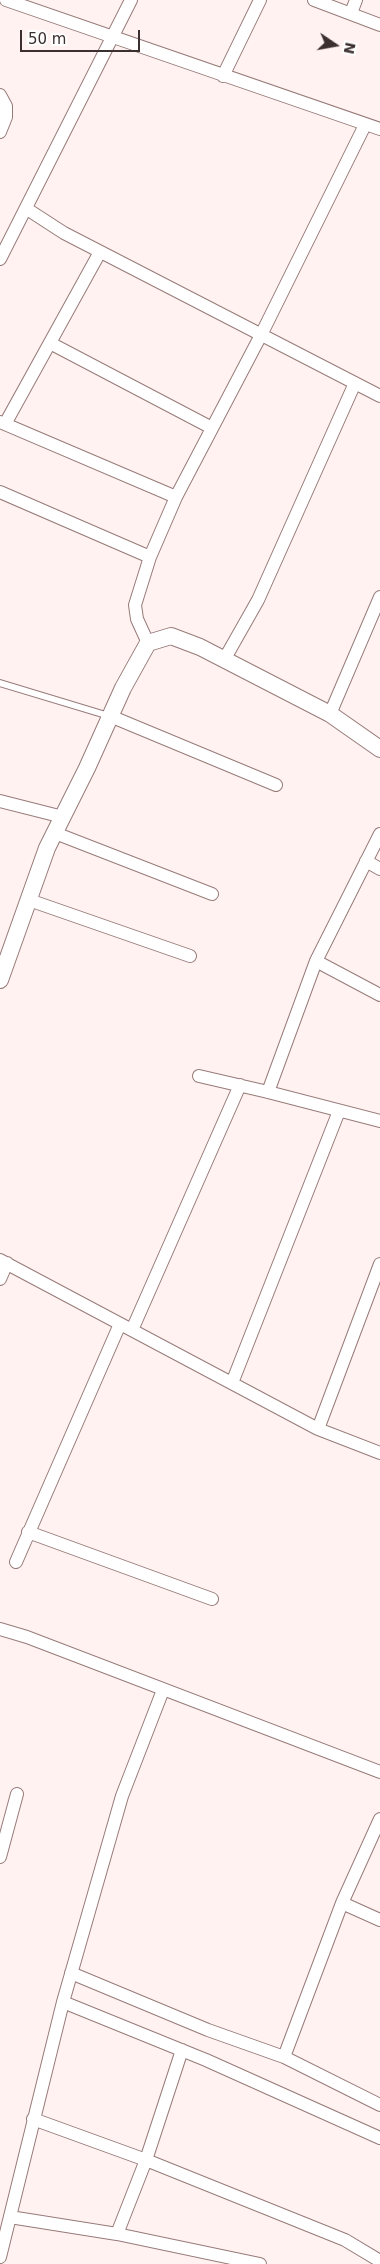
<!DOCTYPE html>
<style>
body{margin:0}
#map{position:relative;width:380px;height:2264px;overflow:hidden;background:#fff2f1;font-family:"DejaVu Sans",sans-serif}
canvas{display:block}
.north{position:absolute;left:310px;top:20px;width:50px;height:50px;-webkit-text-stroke:4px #fff;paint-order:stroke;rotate:102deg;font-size:14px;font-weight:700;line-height:20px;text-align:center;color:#3b302f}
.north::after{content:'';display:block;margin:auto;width:18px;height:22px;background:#3b302f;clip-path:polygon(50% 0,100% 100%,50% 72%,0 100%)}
.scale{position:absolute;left:20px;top:30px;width:120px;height:22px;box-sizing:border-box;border:2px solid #3b302f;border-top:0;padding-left:6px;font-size:15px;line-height:18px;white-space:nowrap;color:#3b302f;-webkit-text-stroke:4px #fff;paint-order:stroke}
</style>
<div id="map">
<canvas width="380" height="2264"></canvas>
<div class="north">N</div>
<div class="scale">50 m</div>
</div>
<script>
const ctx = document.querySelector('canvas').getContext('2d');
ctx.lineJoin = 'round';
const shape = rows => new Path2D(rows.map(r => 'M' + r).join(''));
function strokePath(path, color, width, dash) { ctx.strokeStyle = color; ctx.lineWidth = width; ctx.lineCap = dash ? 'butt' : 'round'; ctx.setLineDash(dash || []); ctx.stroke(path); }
const service = shape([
 [0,683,109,716]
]);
const minor = shape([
 [6,0,380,129],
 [314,0,380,25],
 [351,13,356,0],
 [223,76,260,0],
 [0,95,6,106,6,117,0,132],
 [27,209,64,233,380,396],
 [0,259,131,0],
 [50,343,212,428],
 [0,422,176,497],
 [5,424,100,252],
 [0,492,150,557,176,497,261,335,365,125],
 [148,643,137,619,135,605,150,557],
 [224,660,258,600,355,383],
 [330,714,380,597],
 [110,716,276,785],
 [0,801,63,817],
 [55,833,212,894],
 [366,861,380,869],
 [29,900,190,956],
 [316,961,380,995],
 [199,1076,268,1092,380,1121],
 [268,1092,316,961,380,834],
 [0,1260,318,1429,380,1453],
 [0,1279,7,1263],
 [132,1330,240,1085],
 [232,1383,339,1111],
 [318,1429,380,1264],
 [28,1532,212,1599],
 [16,1562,120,1324],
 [0,1629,27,1637,380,1772],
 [380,1819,342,1903,380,1920],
 [0,1857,17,1794],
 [71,1973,208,2030,284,2057,380,2105],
 [63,2002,206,2060,380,2138],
 [182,2050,146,2160,117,2234,260,2264],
 [284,2057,342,1903],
 [33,2119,146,2160,345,2240,380,2261],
 [10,2217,117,2234],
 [0,2257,63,2002,122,1796,163,1690]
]);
const tertiary = shape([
 [0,980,47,848,87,768,123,688,148,643,171,636,200,647,330,714,380,749]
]);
strokePath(service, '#977b79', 8);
strokePath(minor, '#977b79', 14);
strokePath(tertiary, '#977b79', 18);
strokePath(service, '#fff', 6);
strokePath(minor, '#fff', 12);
strokePath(tertiary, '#fff', 16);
</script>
